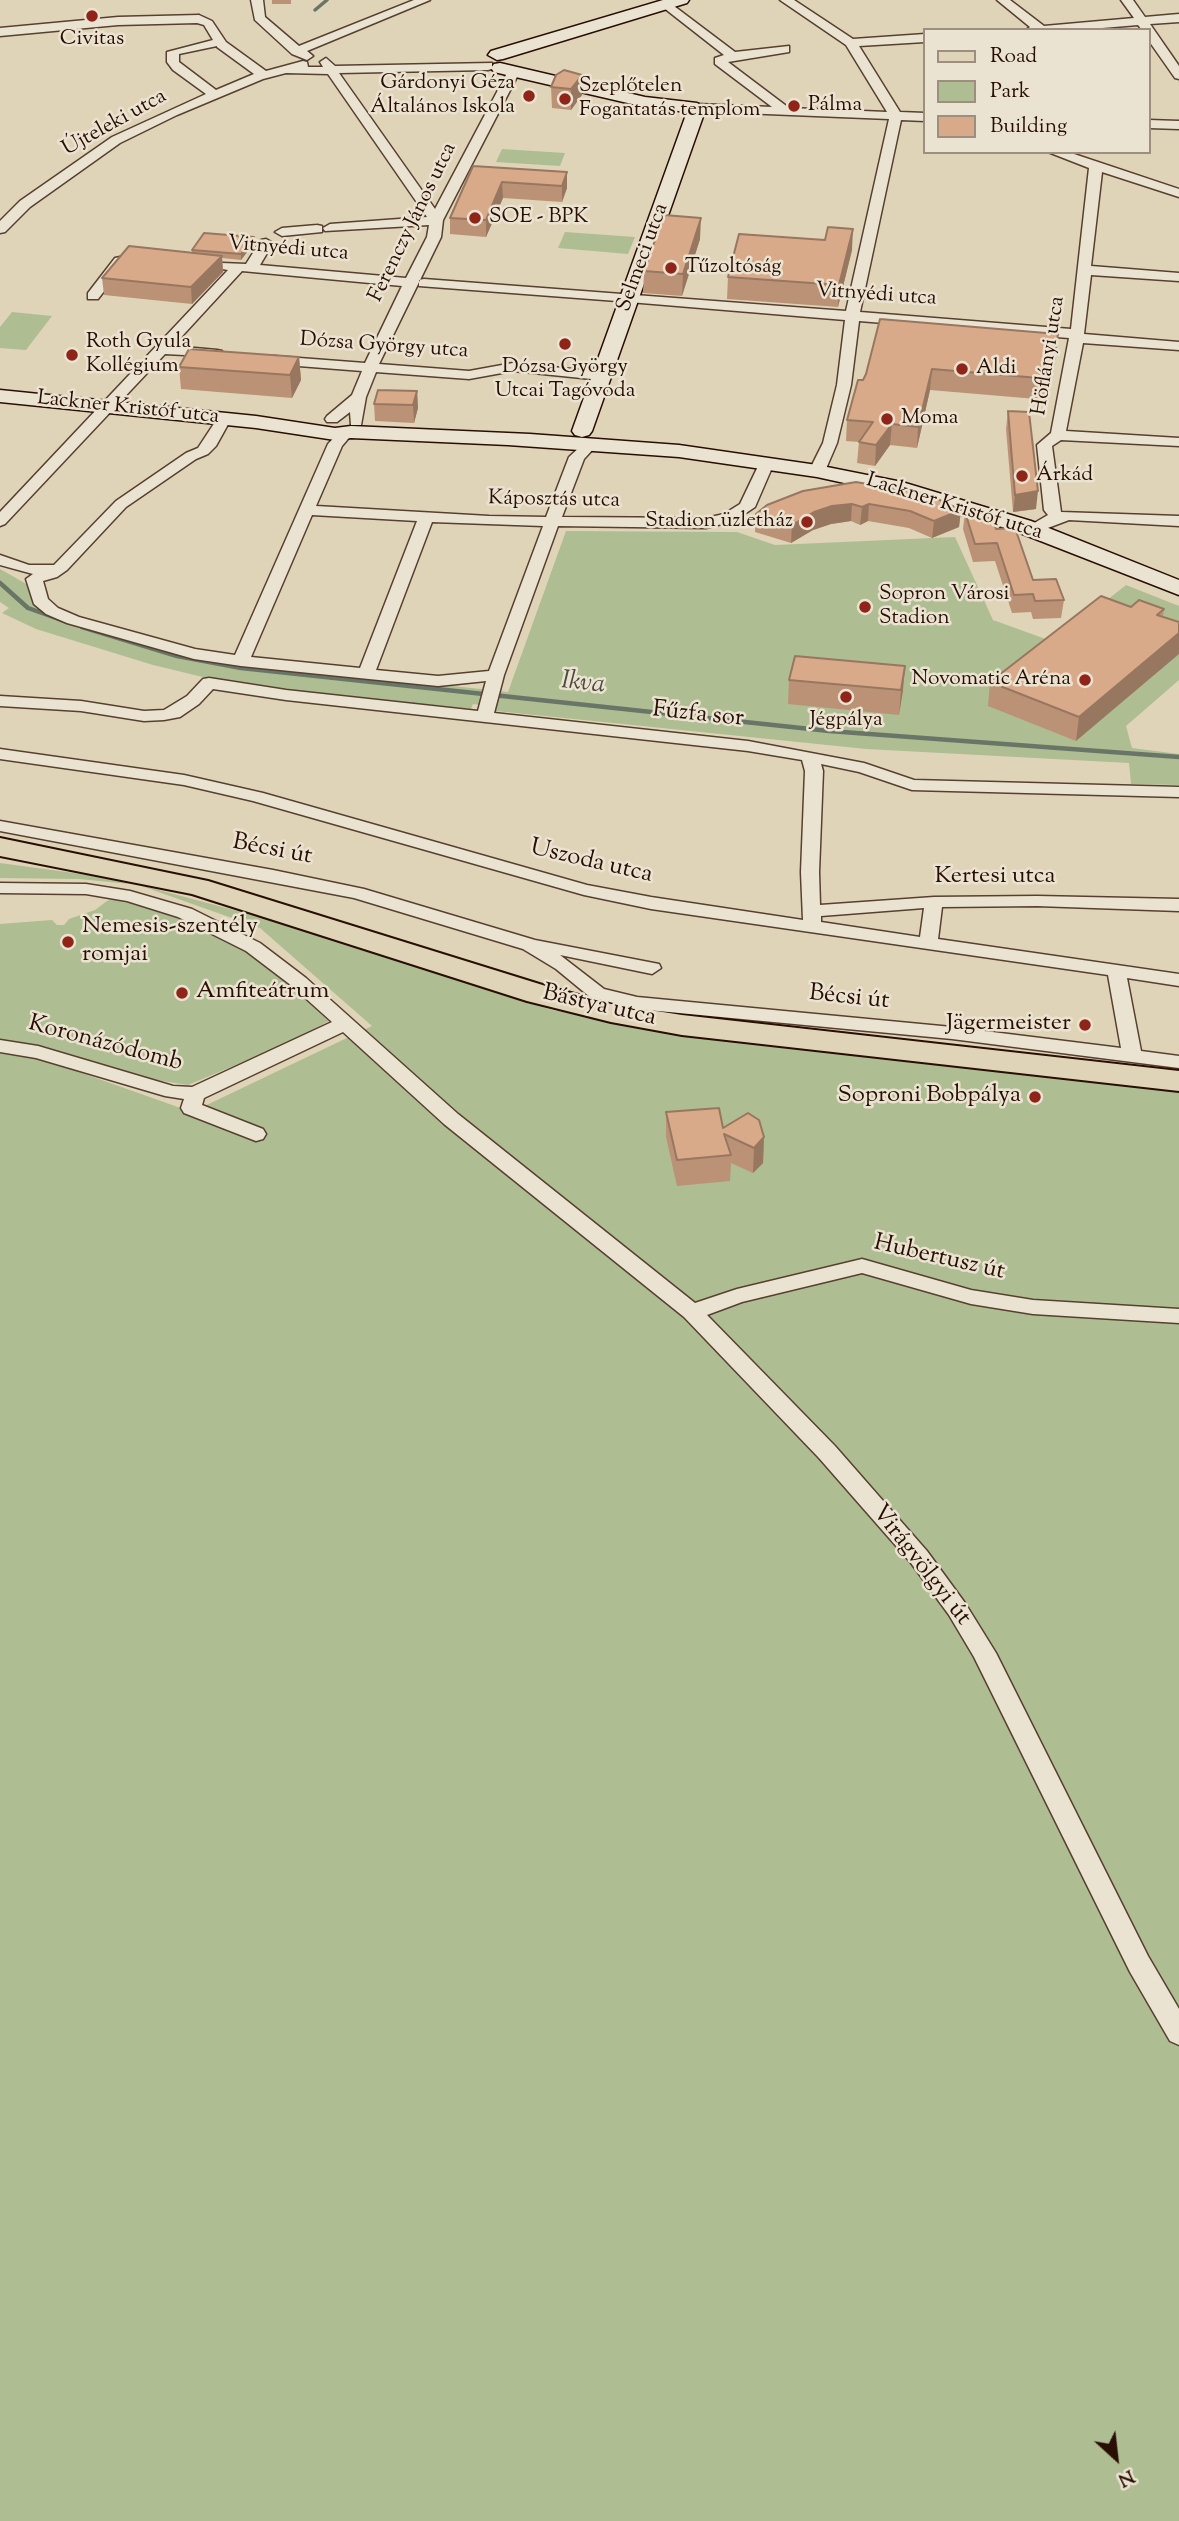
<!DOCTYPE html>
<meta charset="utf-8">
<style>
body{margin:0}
#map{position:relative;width:1179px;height:2521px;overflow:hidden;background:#e0d4b8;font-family:"Sorts Mill Goudy",serif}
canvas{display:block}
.legend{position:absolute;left:923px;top:28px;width:228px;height:126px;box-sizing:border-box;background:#ebe3d1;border:2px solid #9d8e7f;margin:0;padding:9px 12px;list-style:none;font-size:21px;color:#290e03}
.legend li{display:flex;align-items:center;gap:14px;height:35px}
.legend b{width:35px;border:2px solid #9d8e7f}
.north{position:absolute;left:1081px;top:2423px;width:70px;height:70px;-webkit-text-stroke:5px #ebe3d1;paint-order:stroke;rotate:153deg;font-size:19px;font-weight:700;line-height:28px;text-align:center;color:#290e03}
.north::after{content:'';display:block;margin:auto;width:24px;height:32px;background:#290e03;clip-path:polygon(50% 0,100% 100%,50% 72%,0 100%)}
</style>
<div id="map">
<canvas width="1179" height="2521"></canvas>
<ul class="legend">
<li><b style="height:9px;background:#e0d4b8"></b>Road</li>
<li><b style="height:19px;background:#afbd92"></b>Park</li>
<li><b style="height:19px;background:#d9aa89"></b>Building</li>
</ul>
<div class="north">N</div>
</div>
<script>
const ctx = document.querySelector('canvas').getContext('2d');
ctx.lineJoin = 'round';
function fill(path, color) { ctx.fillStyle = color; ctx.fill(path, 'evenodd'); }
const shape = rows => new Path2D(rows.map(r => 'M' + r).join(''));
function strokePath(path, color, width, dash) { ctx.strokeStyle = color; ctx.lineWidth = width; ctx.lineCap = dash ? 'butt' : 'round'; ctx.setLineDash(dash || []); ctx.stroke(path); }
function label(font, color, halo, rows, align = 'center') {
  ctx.font = font + ' "Sorts Mill Goudy",serif'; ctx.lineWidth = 5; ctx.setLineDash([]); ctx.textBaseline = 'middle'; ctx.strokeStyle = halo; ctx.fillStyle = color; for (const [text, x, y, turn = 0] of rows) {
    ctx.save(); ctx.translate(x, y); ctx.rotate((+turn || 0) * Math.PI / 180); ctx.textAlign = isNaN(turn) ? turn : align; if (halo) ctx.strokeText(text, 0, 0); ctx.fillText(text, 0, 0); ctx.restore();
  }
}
fill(shape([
 [502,149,565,153,560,166,496,162],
 [565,232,635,237,628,254,558,248],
 [12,312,52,316,26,350,0,348,0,327],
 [566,531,737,532,775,545,955,537,993,620,1054,642,1126,585,1179,606,1179,680,1126,726,1132,748,1179,754,1179,785,1131,784,1129,763,866,749,496,711,494,707,473,704,471,709,236,685,153,665,36,629,2,613,9,608,0,602,0,569,28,585,53,612,252,664,508,692],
 [0,863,96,876,130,884,79,879,0,878],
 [136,884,260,917,552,1010,643,1026,1179,1087,1179,2521,0,2521,0,1044,192,1112,372,1026,260,928],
 [121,896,211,928,269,963,329,1021,286,1044,188,1085,156,1080,0,1040,0,924,52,920,57,925,64,925,69,919,95,910,107,901]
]), '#afbd92');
strokePath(shape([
 [315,10,327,0]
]), '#697567', 3.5);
strokePath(shape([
 [0,583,28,608,70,623],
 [82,627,177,656,241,668,829,731,1179,757]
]), '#697567', 4.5);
const street = shape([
 [251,0,263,0,265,17,299,46,414,0,430,0,307,51,313,56,307,60,292,54,255,20,251,0],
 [780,0,794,0,853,39,925,34,925,42,859,46,900,112,925,113,925,121,901,120,860,312,1071,329,1089,168,1048,152,1068,152,1179,189,1179,197,1102,172,1091,266,1179,273,1179,281,1091,275,1084,334,1179,342,1179,350,1083,343,1066,431,1179,438,1179,446,1061,440,1052,446,1061,512,1179,516,1179,526,1069,520,1032,534,1024,529,1048,515,1044,510,1037,445,1051,433,1069,338,859,321,851,385,837,443,825,471,817,476,809,471,823,443,837,385,845,320,629,302,623,299,617,301,419,286,419,280,424,279,846,311,889,119,693,111,693,105,697,104,772,107,715,64,715,58,724,55,664,8,674,6,735,52,789,46,789,52,728,62,789,108,887,112,846,45,780,0],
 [997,0,1010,0,1044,26,1134,18,1121,0,1133,0,1145,17,1179,14,1179,22,1150,24,1179,66,1179,79,1175,78,1149,41,1149,30,1142,30,1138,25,1078,30,1026,30,1030,27,997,0],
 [199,15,212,21,226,42,266,71,303,61,307,62,308,67,323,67,320,62,326,58,335,66,492,63,492,69,488,70,339,73,435,209,506,75,504,70,514,67,518,75,443,220,441,237,379,364,469,371,513,363,601,372,608,376,601,380,513,371,469,379,376,372,366,397,361,425,351,425,350,412,337,422,327,422,325,419,327,416,352,395,362,371,273,364,266,360,273,356,365,363,402,286,242,271,173,346,217,350,222,351,222,357,165,354,5,524,0,526,0,512,228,270,222,269,222,263,246,264,261,240,266,239,273,243,260,265,406,278,427,237,429,225,325,231,323,228,330,224,427,217,328,74,286,73,263,79,177,115,120,143,30,207,5,232,0,233,0,221,20,201,112,137,206,94,173,70,167,62,167,52,213,40,204,25,197,23,118,25,0,36,0,28,118,17,199,15],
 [217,46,217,47,254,74,216,90,179,62,179,54,217,46],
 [1149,120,1179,121,1179,129,1149,128,1149,120],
 [317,225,322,226,322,232,282,236,275,232,282,228,317,225],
 [120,257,125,258,125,264,98,299,88,299,88,293,115,258,120,257],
 [224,415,231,419,216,446,208,454,196,459,126,507,67,570,57,577,43,581,48,599,58,608,79,617,195,649,235,655,328,444,341,430,346,429,353,433,342,446,316,506,489,516,546,517,569,457,584,443,589,442,596,446,584,459,562,517,706,518,724,514,740,504,761,460,771,460,774,463,755,507,734,521,706,528,558,526,504,675,494,713,748,741,864,763,914,780,1179,787,1179,797,912,790,859,772,821,764,823,771,819,872,820,905,934,897,1037,896,1179,899,1179,911,1037,906,942,907,938,939,1179,974,1179,986,1127,978,1141,1051,1179,1056,1179,1068,952,1039,637,1009,590,997,556,969,523,949,354,898,0,831,0,821,273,870,364,889,535,940,659,964,661,968,652,974,560,955,604,989,637,997,952,1027,1121,1048,1108,975,651,909,584,895,253,801,184,785,0,759,0,749,184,775,263,793,587,885,651,897,803,920,801,872,805,771,802,760,748,751,286,700,213,689,199,704,180,717,164,720,144,721,81,711,0,706,0,696,81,701,144,711,164,710,187,696,203,679,209,678,286,690,478,711,486,681,438,686,241,666,194,659,67,623,46,614,34,604,26,579,33,574,0,565,0,555,29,565,54,565,116,501,186,453,198,448,219,416,224,415],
 [312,515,417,521,360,668,251,657,312,515],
 [432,522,543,526,489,671,438,676,376,670,432,522],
 [924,908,920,937,821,922,821,916,924,908],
 [0,883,86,884,130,891,192,909,260,943,306,978,458,1114,695,1303,737,1289,862,1259,971,1290,1033,1300,1179,1309,1179,1323,1033,1314,971,1304,862,1273,742,1302,707,1315,835,1446,927,1551,965,1603,996,1653,1148,1956,1179,2009,1179,2045,1170,2041,1130,1972,974,1657,949,1615,911,1563,819,1458,684,1317,444,1124,343,1032,204,1098,202,1105,263,1129,266,1134,263,1139,256,1141,184,1113,181,1108,184,1099,165,1096,36,1058,0,1052,0,1040,38,1046,173,1086,192,1087,332,1022,292,986,246,951,178,917,127,901,86,894,0,893,0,883]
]);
const secondary = shape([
 [663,0,689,0,687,3,503,59,497,60,488,55,491,51,663,0],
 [500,63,645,97,697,103,706,108,592,431,589,435,582,437,575,435,572,431,687,112,645,107,494,72,491,68,494,64,500,63],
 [0,390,256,416,335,428,351,426,530,434,679,445,817,465,902,482,1031,521,1179,580,1179,595,1015,531,890,493,817,477,679,457,508,445,351,438,335,440,256,428,0,402,0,390]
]);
const primary = shape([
 [0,838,208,881,549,987,611,1004,682,1015,1179,1071,1179,1091,682,1035,611,1022,527,1001,192,894,0,856,0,838]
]);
strokePath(street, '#574030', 3);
strokePath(secondary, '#290e03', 3);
strokePath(primary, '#290e03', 4);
fill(street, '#ebe3d1');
fill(secondary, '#ebe3d1');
fill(primary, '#e0d4b8');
fill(shape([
 [272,0,291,0,291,4,272,4],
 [564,70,582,95,571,110,552,108,551,87],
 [473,166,567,172,567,188,562,202,503,198,486,237,450,234,450,218],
 [254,237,254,243,241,260,222,258,223,272,192,304,104,295,102,278,192,253,192,250],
 [700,239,682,296,643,293,644,271],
 [825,240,852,250,838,307,727,299,728,277],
 [1056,355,1048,400,930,390,917,448,890,445,875,466,857,463,859,442,846,441,847,420,866,374],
 [299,357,301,380,292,398,181,389,179,367],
 [417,391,418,408,414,423,375,421,374,404],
 [1008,411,1036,509,1013,512,1006,429],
 [803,491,961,510,959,527,932,538,909,528,868,521,860,525,851,521,831,524,813,530,791,543,755,532,756,514],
 [965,512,996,529,1033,580,1064,600,1061,618,1033,619,1031,612,1012,613,995,561,973,562,963,529],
 [1131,607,1164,609,1163,617,1076,741,988,706,990,682],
 [789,680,903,690,899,715,788,704],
 [666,1112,723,1128,764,1137,763,1163,753,1173,731,1163,730,1181,677,1186,666,1137]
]), '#bb9276');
fill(shape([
 [582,75,582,95,571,110,571,89],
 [567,172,567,188,562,202,562,186],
 [502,182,503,198,486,237,486,220],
 [701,218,700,239,682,296,683,274],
 [853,229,852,250,838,307,839,285],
 [254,237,254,243,241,260,241,254],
 [222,256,223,272,192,304,191,287],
 [1058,334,1056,355,1048,400,1051,379],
 [299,357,301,380,292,398,290,375],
 [932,369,930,390,917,448,918,427],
 [417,391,418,408,414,423,413,405],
 [892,424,890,445,875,466,876,445],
 [1038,491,1036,509,1013,512,1015,495],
 [852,504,851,521,831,524,813,530,791,543,792,525,814,512,832,506],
 [869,504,868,521,860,525,862,507],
 [961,510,959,527,932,538,934,521],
 [1179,633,1179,654,1076,741,1079,717],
 [905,666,903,690,899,715,901,690],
 [764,1137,763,1163,753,1173,754,1148]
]), '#987760');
const building = shape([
 [564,70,582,75,571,89,551,87,556,75,564,70],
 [473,166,567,172,562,186,502,182,486,220,450,218,473,166],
 [664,215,701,218,683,274,644,271,664,215],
 [828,227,853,229,839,285,728,277,739,234,825,240,828,227],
 [204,233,254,237,241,254,192,250,204,233],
 [129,246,222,256,191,287,102,278,129,246],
 [880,319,1058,334,1051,379,932,369,918,427,892,424,876,445,859,442,873,422,847,420,858,380,863,380,866,374,880,319],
 [189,349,299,357,290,375,179,367,189,349],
 [378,390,417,391,413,405,374,404,378,390],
 [1008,411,1029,412,1038,491,1015,495,1008,411],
 [856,482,927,494,961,510,934,521,910,511,869,504,862,507,852,504,832,506,814,512,792,525,756,514,767,505,803,491,856,482],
 [965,512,977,518,992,518,996,529,1015,528,1033,580,1056,579,1064,600,1035,601,1033,594,1014,595,997,543,975,544,965,512],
 [1101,596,1131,607,1139,600,1164,609,1157,615,1179,622,1179,633,1079,717,990,682,1101,596],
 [795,656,905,666,901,690,789,680,795,656],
 [719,1108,723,1128,748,1113,759,1120,764,1137,754,1148,724,1134,731,1155,677,1160,666,1112,719,1108]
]);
fill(building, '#d9aa89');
strokePath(building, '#987760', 2);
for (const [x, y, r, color] of [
 [92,16,7,"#8f2418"],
 [529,96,7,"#8f2418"],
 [565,99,7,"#8f2418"],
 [794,106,7,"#8f2418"],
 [475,218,7,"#8f2418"],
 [671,268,7,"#8f2418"],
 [565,344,7,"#8f2418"],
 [72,355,7,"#8f2418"],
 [962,369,7,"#8f2418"],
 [887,419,7,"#8f2418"],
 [1022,476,7,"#8f2418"],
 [807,522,7,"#8f2418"],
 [865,607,7,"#8f2418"],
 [1085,680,7,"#8f2418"],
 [846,697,7,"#8f2418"],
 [68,942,7,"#8f2418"],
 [182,993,7,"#8f2418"],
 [1085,1025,7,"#8f2418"],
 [1035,1097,7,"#8f2418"]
]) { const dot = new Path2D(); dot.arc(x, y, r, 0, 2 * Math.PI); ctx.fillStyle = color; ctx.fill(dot); strokePath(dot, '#ebe3d1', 2.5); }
label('21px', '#290e03', '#ebe3d1', [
 ["Civitas",92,40,"center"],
 ["Gárdonyi Géza",515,84,"right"],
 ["Általános Iskola",515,108,"right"],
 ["Szeplőtelen",579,87],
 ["Fogantatás templom",579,111],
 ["Pálma",808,106],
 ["SOE - BPK",489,218],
 ["Tűzoltóság",685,268],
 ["Roth Gyula",86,343],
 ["Kollégium",86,367],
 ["Dózsa György",565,368,"center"],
 ["Utcai Tagóvoda",565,392,"center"],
 ["Aldi",976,369],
 ["Moma",901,419],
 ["Árkád",1036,476],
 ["Stadion üzletház",793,522,"right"],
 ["Sopron Városi",879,595],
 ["Stadion",879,619],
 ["Novomatic Aréna",1071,680,"right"],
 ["Jégpálya",846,721,"center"]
], 'left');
label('21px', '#290e03', '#ebe3d1', [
 ["Újteleki utca",115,124,-29],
 ["Ferenczy János utca",414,223,-64],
 ["Vitnyédi utca",288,250,5],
 ["Selmeci utca",644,258,-70],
 ["Vitnyédi utca",876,296,4],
 ["Dózsa György utca",384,347,4],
 ["Höflányi utca",1050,356,-81],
 ["Lackner Kristóf utca",128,409,6],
 ["Káposztás utca",554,501,1],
 ["Lackner Kristóf utca",954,508,17]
]);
label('24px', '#290e03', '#ebe3d1', [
 ["Fűzfa sor",698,716,6],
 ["Bécsi út",272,851,11],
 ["Uszoda utca",591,863,13],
 ["Kertesi utca",995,878],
 ["Bécsi út",849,999,6],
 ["Bástya utca",599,1007,13],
 ["Koronázódomb",105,1045,15],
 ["Hubertusz út",939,1259,13],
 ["Virágvölgyi út",920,1566,52]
]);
label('24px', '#290e03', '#ebe3d1', [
 ["Nemesis-szentély",82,928],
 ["romjai",82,956],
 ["Amfiteátrum",196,993],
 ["Jägermeister",1071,1025,"right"],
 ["Soproni Bobpálya",1021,1097,"right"]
], 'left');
label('italic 26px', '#4e4a3d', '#ebe3d1', [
 ["Ikva",583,685,6]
]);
</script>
